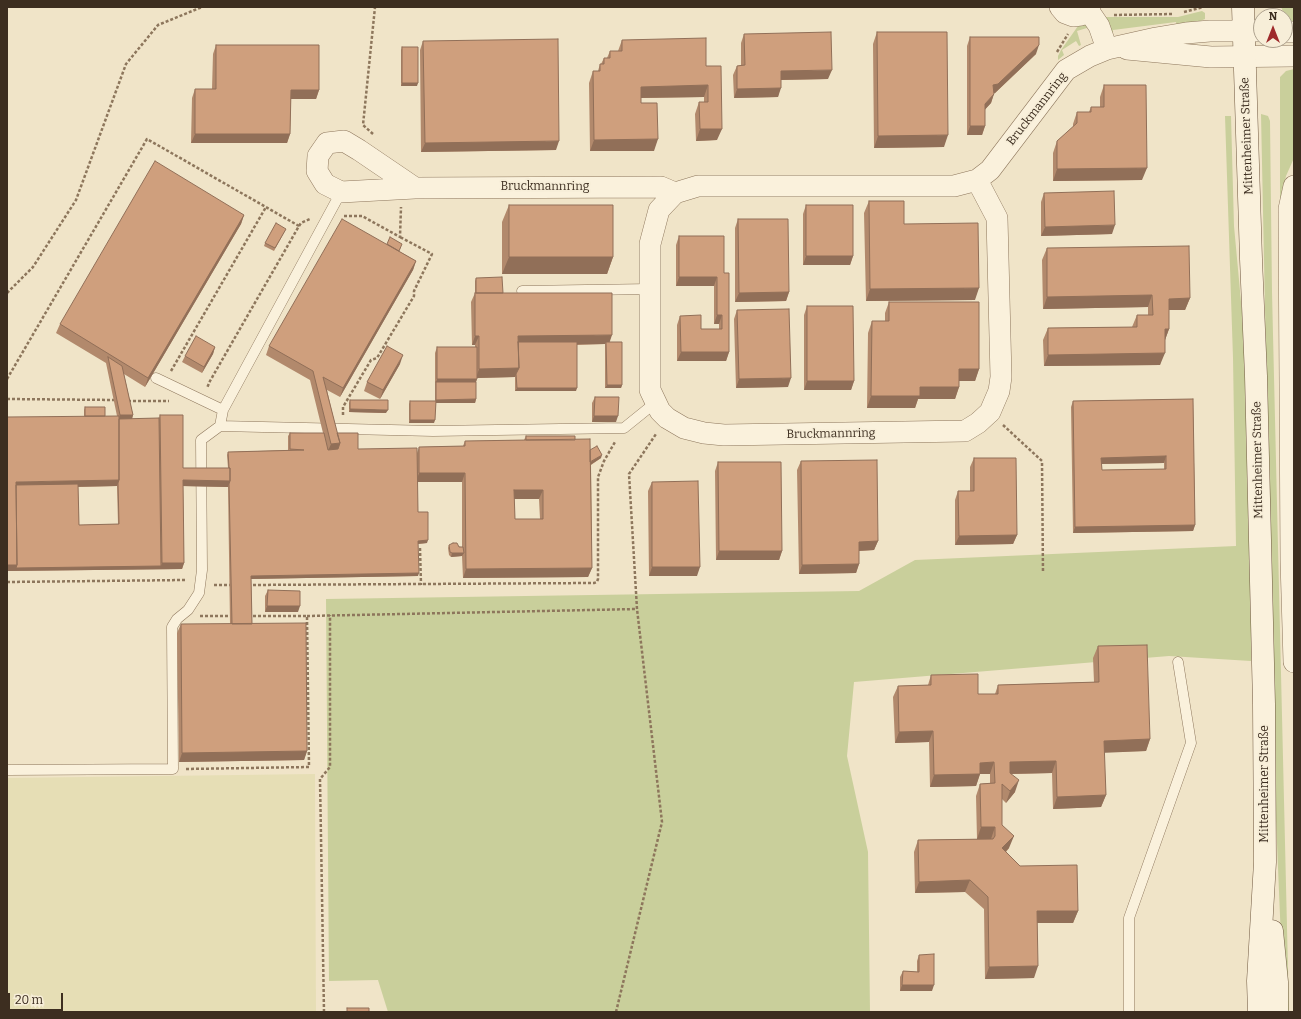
<!DOCTYPE html>
<meta charset="utf-8">
<style>
body{margin:0}
#map{position:relative;width:1301px;height:1019px;overflow:hidden;background:#f0e4c8;font-family:Bitter,serif}
canvas{display:block}
.frame{position:absolute;inset:0;border:8px solid #3d2e20;pointer-events:none}
.north{position:absolute;left:1253px;top:8px;width:40px;height:40px;box-sizing:border-box;background:#f7eed8;border:1px solid #ada18e;border-radius:50%;rotate:0deg;font-size:11px;font-weight:700;line-height:16px;text-align:center;color:#3d2e20}
.north::after{content:'';display:block;margin:auto;width:14px;height:18px;background:#9e2a2b;clip-path:polygon(50% 0,100% 100%,50% 72%,0 100%)}
.scale{position:absolute;left:8px;top:993px;width:55px;height:18px;box-sizing:border-box;border:2px solid #3d2e20;border-top:0;padding-left:5px;font-size:12px;line-height:14px;white-space:nowrap;color:#3d2e20;-webkit-text-stroke:3px #f7eed8;paint-order:stroke}
</style>
<div id="map">
<canvas width="1301" height="1019"></canvas>
<div class="frame"></div>
<div class="north">N</div>
<div class="scale">20 m</div>
</div>
<script>
const ctx = document.querySelector('canvas').getContext('2d');
ctx.lineJoin = 'round';
function fill(path, color) { ctx.fillStyle = color; ctx.fill(path, 'evenodd'); }
const shape = rows => new Path2D(rows.map(r => 'M' + r).join(''));
function strokePath(path, color, width, dash) { ctx.strokeStyle = color; ctx.lineWidth = width; ctx.lineCap = dash ? 'butt' : 'round'; ctx.setLineDash(dash || []); ctx.stroke(path); }
function label(font, color, halo, rows, align = 'center') {
  ctx.font = font + ' Bitter,serif'; ctx.lineWidth = 3.5; ctx.setLineDash([]); ctx.textBaseline = 'middle'; ctx.strokeStyle = halo; ctx.fillStyle = color; for (const [text, x, y, turn = 0] of rows) {
    ctx.save(); ctx.translate(x, y); ctx.rotate((+turn || 0) * Math.PI / 180); ctx.textAlign = isNaN(turn) ? turn : align; if (halo) ctx.strokeText(text, 0, 0); ctx.fillText(text, 0, 0); ctx.restore();
  }
}
fill(shape([
 [315,774,316,1012,7,1012,7,778]
]), '#e6deb5');
fill(shape([
 [1281,7,1294,7,1294,23,1286,22,1285,16],
 [1202,11,1205,13,1205,19,1193,24,1177,27,1176,22,1113,30,1113,35,1105,18,1107,17,1178,17],
 [1082,23,1090,27,1077,31,1081,45,1079,46,1076,41,1062,50,1064,55,1058,60,1058,56,1061,50,1078,26],
 [1294,69,1294,158,1286,176,1280,202,1280,77,1286,71],
 [1261,114,1268,116,1270,121,1272,292,1289,1012,1284,1012,1275,795],
 [1225,116,1231,116,1234,226,1245,345,1253,615,1251,661,1169,656,854,682,847,756,868,852,870,1012,388,1012,378,980,329,981,326,599,859,591,915,560,1236,546,1233,358]
]), '#c9cf9b');
const service = shape([
 [341,192,223,410,220,426,433,431,624,428,655,403],
 [522,291,650,289],
 [156,378,223,410],
 [7,770,173,769,172,627,177,619,188,610,199,593,202,570,201,440,220,426],
 [1129,1012,1129,918,1191,743,1178,662]
]);
const minor = shape([
 [1060,7,1065,13,1073,16,1081,15,1088,10,1090,7],
 [1088,10,1099,26,1107,49],
 [1285,32,1294,32],
 [1127,49,1211,57,1294,56],
 [977,180,997,218,1001,377,999,391,990,412,978,423,965,431,724,435,704,433,684,428,667,418,660,411,650,390,650,244,659,210,675,193,698,186,954,186,977,180,990,170,1066,70,1090,56,1107,49,1156,38,1186,33,1210,31,1261,31],
 [1294,186,1289,209,1291,561,1294,662],
 [415,188,359,150,344,141,327,143,318,156,317,171,325,184,341,192,415,188,661,187,675,193]
]);
const secondary = shape([
 [1243,7,1251,259,1256,376,1264,704,1265,862,1258,981,1259,1012],
 [1272,931,1277,982,1277,1012]
]);
strokePath(service, '#8d765c', 11);
strokePath(minor, '#8d765c', 22);
strokePath(secondary, '#6f573f', 23);
strokePath(shape([
 [1184,12,1203,7],
 [1114,15,1173,14],
 [1057,52,1068,34],
 [373,134,363,125,375,7],
 [344,216,362,216,400,237,401,207],
 [299,226,301,223,310,219],
 [7,293,33,267,76,200,126,64,158,25,202,7],
 [171,371,266,207],
 [7,379,147,139,299,226,210,381,207,388],
 [7,399,117,400],
 [128,401,169,401],
 [343,415,343,407,371,360,377,358,414,296,414,291,432,254,400,237],
 [1003,425,1042,461,1043,573],
 [420,548,421,585],
 [7,582,186,580],
 [214,585,233,585],
 [248,585,594,583,597,582,598,579,598,477,604,461,615,442],
 [200,616,233,616],
 [307,616,637,609],
 [186,769,309,767,307,616,250,616],
 [324,1012,320,779,330,767,330,615],
 [616,1012,662,822,637,609,629,474,656,434]
]), '#8d765c', 2.5, [3, 2]);
strokePath(service, '#faf1dc', 10);
strokePath(minor, '#faf1dc', 21);
strokePath(secondary, '#faf1dc', 22);
fill(shape([
 [877,32,944,147,874,148,873,44],
 [744,34,828,79,781,80,778,97,734,98,733,75,737,66,741,65,741,43],
 [970,37,1036,54,995,93,994,93,991,103,985,109,985,126,982,135,967,135,967,46],
 [622,40,706,66,717,140,696,141,695,114,699,102,704,102,704,97,641,98,641,103,654,151,590,151,589,83,593,71,598,71,600,64,601,64,604,58,607,58,610,51,618,51],
 [423,41,556,150,421,152,420,50],
 [216,45,319,90,316,99,291,99,290,134,287,143,191,143,192,98,195,89,212,89,213,54],
 [402,47,417,86,401,86,401,50],
 [1104,85,1142,180,1053,181,1053,153,1057,141,1073,127,1073,124,1077,112,1089,112,1091,107,1100,107,1100,97],
 [1044,193,1112,234,1041,236,1041,202],
 [869,201,904,224,975,300,866,301,864,213],
 [509,205,613,257,607,274,502,274,502,222],
 [806,205,853,256,850,265,803,265,803,214],
 [244,215,241,224,145,387,124,374,133,415,132,419,159,418,160,415,183,468,228,468,227,455,228,452,288,450,288,436,290,433,323,433,310,380,266,355,269,346,387,244,401,247,399,251,416,261,413,270,340,397,327,390,337,433,358,449,417,453,419,447,463,446,465,441,524,440,526,436,575,440,601,458,591,465,592,568,588,577,463,578,462,556,451,557,449,555,448,548,449,545,462,547,462,482,417,482,418,512,427,543,418,544,418,576,251,579,252,624,307,751,304,760,179,762,177,633,181,624,230,624,228,487,183,486,184,563,182,569,7,571,84,416,84,410,85,407,105,416,117,416,106,363,56,333,60,324],
 [117,486,118,524,79,525,78,487],
 [514,499,539,499,540,519,515,519],
 [738,219,789,292,786,301,735,302,735,228],
 [286,229,274,251,264,246,265,243],
 [679,236,724,273,729,352,726,361,677,361,677,325,680,316,701,329,719,329,719,324,714,324,714,286,676,286,676,245],
 [1047,248,1190,298,1185,310,1169,310,1169,329,1165,340,1160,365,1044,366,1043,340,1048,328,1132,327,1137,315,1148,315,1148,307,1043,309,1042,260],
 [476,278,503,293,609,342,622,385,621,388,605,388,605,344,577,345,576,391,515,391,515,377,477,378,476,382,476,399,475,403,436,403,434,423,409,423,409,404,410,401,435,401,435,353,437,347,475,347,475,345,472,345,471,302,475,293,475,281],
 [889,302,979,369,975,381,959,381,959,387,955,399,918,399,915,408,867,408,868,333,872,321,885,321,885,313],
 [807,306,854,381,851,390,804,390,804,315],
 [737,310,788,387,736,388,734,319],
 [215,347,213,354,202,373,182,362,185,356],
 [400,364,380,399,364,391,367,382],
 [595,397,616,422,592,422,592,403],
 [1193,399,1195,525,1193,531,1073,533,1071,407,1073,401],
 [1164,463,1164,469,1102,470,1101,464],
 [350,400,386,413,349,412,349,403],
 [974,458,1017,535,1013,544,955,545,955,500,958,491,970,491,970,467],
 [801,461,878,541,874,550,859,551,859,564,856,573,799,574,797,470],
 [718,462,782,551,779,560,716,560,715,471],
 [652,482,697,576,649,576,648,491],
 [268,590,298,612,265,612,265,596],
 [1098,646,1150,739,1146,751,1104,752,1106,795,1101,807,1053,809,1052,773,1012,774,1015,792,1006,803,1002,799,1002,825,1009,848,1006,852,1020,866,1078,911,1073,923,1037,923,1034,978,985,979,984,909,965,892,915,893,914,852,918,840,977,839,976,796,980,784,990,783,990,774,980,774,976,786,930,787,929,742,895,743,893,697,898,686,928,685,931,675,978,694,995,694,998,685,1094,682,1093,658],
 [919,955,932,991,900,991,900,977,903,971,917,972,917,961]
]), '#b2896c');
fill(shape([
 [1039,45,1036,54,995,93,990,94,993,85],
 [832,70,828,79,777,80,781,71],
 [402,83,418,83,417,86,401,86],
 [708,85,704,97,636,98,641,87],
 [781,88,778,97,734,98,737,89],
 [291,90,319,90,316,99,287,99],
 [994,94,991,103,982,113,985,104],
 [970,126,985,126,982,135,967,135],
 [700,129,722,129,717,140,696,141],
 [195,134,290,134,287,143,191,143],
 [948,135,944,147,874,148,878,136],
 [658,139,654,151,590,151,594,140],
 [559,141,556,150,421,152,425,143],
 [1147,168,1142,180,1053,181,1057,169],
 [244,215,241,224,145,387,148,378],
 [1115,225,1112,234,1041,236,1045,227],
 [806,256,853,256,850,265,803,265],
 [509,257,613,257,607,274,502,274],
 [416,261,413,270,340,397,343,388],
 [679,277,717,277,714,286,676,286],
 [979,288,975,300,866,301,870,289],
 [789,292,786,301,735,302,739,293],
 [1152,295,1148,307,1043,309,1047,297],
 [1190,298,1185,310,1165,310,1169,299],
 [717,315,722,315,719,324,714,324],
 [1165,329,1169,329,1165,340,1160,340],
 [612,335,609,344,606,342,605,344,516,345,518,336],
 [475,336,479,336,475,345,472,345],
 [215,347,213,354,202,373,204,367],
 [681,352,729,352,726,361,677,361],
 [1165,353,1160,365,1044,366,1048,355],
 [403,355,400,364,380,399,383,390],
 [519,368,515,377,476,378,479,369],
 [959,369,979,369,975,381,955,381],
 [791,378,788,387,736,388,739,379],
 [437,379,477,379,475,385,436,382,435,385],
 [807,381,854,381,851,390,804,390],
 [607,385,622,385,621,388,605,388],
 [920,387,959,387,955,399,918,399,915,408,867,408,871,396],
 [517,388,577,388,576,391,515,391],
 [476,399,475,403,435,403,436,400],
 [350,409,388,410,386,413,349,412],
 [120,415,133,415,131,422,118,422],
 [594,416,618,416,616,422,592,422],
 [410,420,435,420,434,423,409,423],
 [340,443,337,452,327,453,331,444],
 [602,455,601,458,587,467,588,464],
 [1166,456,1164,463,1099,464,1101,458],
 [419,473,465,473,462,482,416,482],
 [119,480,117,486,15,488,16,482],
 [183,480,230,481,228,487,181,486],
 [514,490,543,490,539,499,511,499],
 [1195,525,1193,531,1073,533,1075,527],
 [1017,535,1013,544,955,545,959,536],
 [428,540,427,543,417,544,418,541],
 [878,541,874,550,856,551,859,542],
 [719,551,782,551,779,560,716,560],
 [452,553,464,553,462,556,451,557],
 [162,563,184,563,182,569,7,571,7,565,161,566],
 [859,564,856,573,799,574,802,565],
 [652,567,700,567,697,576,649,576],
 [592,568,588,577,463,578,466,569],
 [419,573,418,576,250,579,251,576],
 [267,606,300,606,298,612,265,612],
 [933,731,929,742,895,743,899,732],
 [1150,739,1146,751,1100,753,1104,741],
 [307,751,304,760,179,762,182,753],
 [1056,761,1052,773,1006,774,1010,762],
 [994,762,990,774,980,774,976,786,930,787,934,775,980,763],
 [1019,780,1015,792,1006,803,1010,791],
 [1106,795,1101,807,1053,809,1057,797],
 [981,827,995,827,991,839,977,839],
 [1014,836,1009,848,997,860,1002,848],
 [970,880,965,892,915,893,919,882],
 [1037,911,1078,911,1073,923,1032,923],
 [1038,966,1034,978,985,979,989,967],
 [902,985,934,985,932,991,900,991]
]), '#916f58');
const building = shape([
 [831,32,832,70,781,71,781,88,737,89,737,66,745,65,744,34,831,32],
 [877,32,947,32,948,135,878,136,877,32],
 [970,37,1039,37,1039,45,998,84,993,85,994,94,985,104,985,126,970,126,970,37],
 [706,38,706,66,721,66,722,129,700,129,699,102,708,102,708,85,641,87,641,103,657,103,658,139,594,140,593,71,600,71,600,64,604,64,604,58,610,58,610,51,622,51,622,40,706,38],
 [558,39,559,141,425,143,423,41,558,39],
 [216,45,319,45,319,90,291,90,290,134,195,134,195,89,216,89,216,45],
 [402,47,418,47,418,83,402,83,402,47],
 [1104,85,1146,85,1147,168,1057,169,1057,141,1077,123,1077,112,1091,112,1091,107,1104,107,1104,85],
 [155,161,244,215,148,378,60,324,155,161],
 [1114,191,1115,225,1045,227,1044,193,1114,191],
 [869,201,904,201,904,224,978,223,979,288,870,289,869,201],
 [509,205,613,205,613,257,509,257,509,205],
 [806,205,853,205,853,256,806,256,806,205],
 [342,219,416,261,343,388,323,377,340,443,331,444,313,371,269,346,342,219],
 [738,219,788,219,789,292,739,293,738,219],
 [276,223,286,229,275,248,265,243,276,223],
 [679,236,724,236,724,273,729,273,729,352,681,352,680,316,701,315,701,329,722,329,722,315,717,315,717,277,679,277,679,236],
 [390,237,402,244,399,251,387,244,390,237],
 [1189,246,1190,298,1169,299,1169,329,1165,329,1165,353,1048,355,1048,328,1137,327,1137,315,1153,315,1152,295,1047,297,1047,248,1189,246],
 [502,277,503,293,476,293,476,278,502,277],
 [475,293,612,293,612,335,518,336,519,368,479,369,479,336,475,336,475,293],
 [889,302,979,302,979,369,959,369,959,387,920,387,920,396,871,396,872,321,889,321,889,302],
 [807,306,853,306,854,381,807,381,807,306],
 [789,309,791,378,739,379,737,310,789,309],
 [196,336,215,347,204,367,185,356,196,336],
 [518,342,577,342,577,388,517,388,516,374,519,368,518,342],
 [606,342,622,342,622,385,607,385,606,342],
 [387,346,403,355,383,390,367,382,387,346],
 [437,347,477,347,477,379,437,379,437,347],
 [108,357,122,366,133,415,120,415,108,357],
 [436,382,476,382,476,399,436,400,436,382],
 [595,397,619,397,618,416,594,416,595,397],
 [1193,399,1195,525,1075,527,1073,401,1193,399],
 [1166,456,1166,469,1102,470,1101,458,1166,456],
 [350,400,388,400,388,410,350,409,350,400],
 [410,401,436,401,435,420,410,420,410,401],
 [85,407,105,407,105,416,85,416,85,407],
 [160,415,183,415,183,468,230,468,230,481,183,480,184,563,162,563,160,415],
 [119,416,119,480,16,482,17,565,7,565,7,417,119,416],
 [159,418,161,566,16,568,17,565,16,485,78,484,79,525,119,524,118,483,119,480,119,419,159,418],
 [290,433,324,433,328,450,338,449,340,443,337,433,358,433,358,449,417,448,418,512,428,512,428,540,418,541,419,573,251,576,252,624,232,624,229,484,230,481,230,468,229,468,228,452,304,450,290,449,290,433],
 [526,436,575,436,575,440,526,440,526,436],
 [590,439,592,568,466,569,465,473,419,473,419,447,465,446,465,441,590,439],
 [514,490,543,490,543,519,515,519,514,490],
 [597,446,602,455,590,462,590,450,597,446],
 [974,458,1016,458,1017,535,959,536,958,491,974,491,974,458],
 [877,460,878,541,859,542,859,564,802,565,801,461,877,460],
 [718,462,781,462,782,551,719,551,718,462],
 [698,481,700,567,652,567,652,482,698,481],
 [453,543,457,543,459,547,463,547,464,553,452,553,450,552,449,545,453,543],
 [268,590,300,591,300,606,267,606,268,590],
 [306,623,307,751,182,753,181,624,306,623],
 [1147,645,1150,739,1104,741,1106,795,1057,797,1056,761,1010,762,1010,773,1019,780,1010,791,1002,784,1002,825,1014,836,1002,848,1020,866,1077,865,1078,911,1037,911,1038,966,989,967,988,897,970,880,919,882,918,840,993,839,995,836,995,827,981,827,980,784,995,783,994,762,980,763,980,774,934,775,933,731,899,732,898,686,931,685,931,675,978,674,978,694,998,694,998,685,1099,682,1098,646,1147,645],
 [934,954,934,985,902,985,903,971,919,972,919,955,934,954],
 [347,1008,369,1008,369,1012,347,1012,347,1008]
]);
fill(building, '#cf9f7d');
strokePath(building, '#916f58', 1);
label('12px', '#3d2e20', '#f7eed8', [
 ["Bruckmannring",1037,109,-52],
 ["Mittenheimer Straße",1247,136,-92],
 ["Bruckmannring",545,187],
 ["Bruckmannring",831,434,-1],
 ["Mittenheimer Straße",1258,460,-91],
 ["Mittenheimer Straße",1265,784,-90]
]);
</script>
